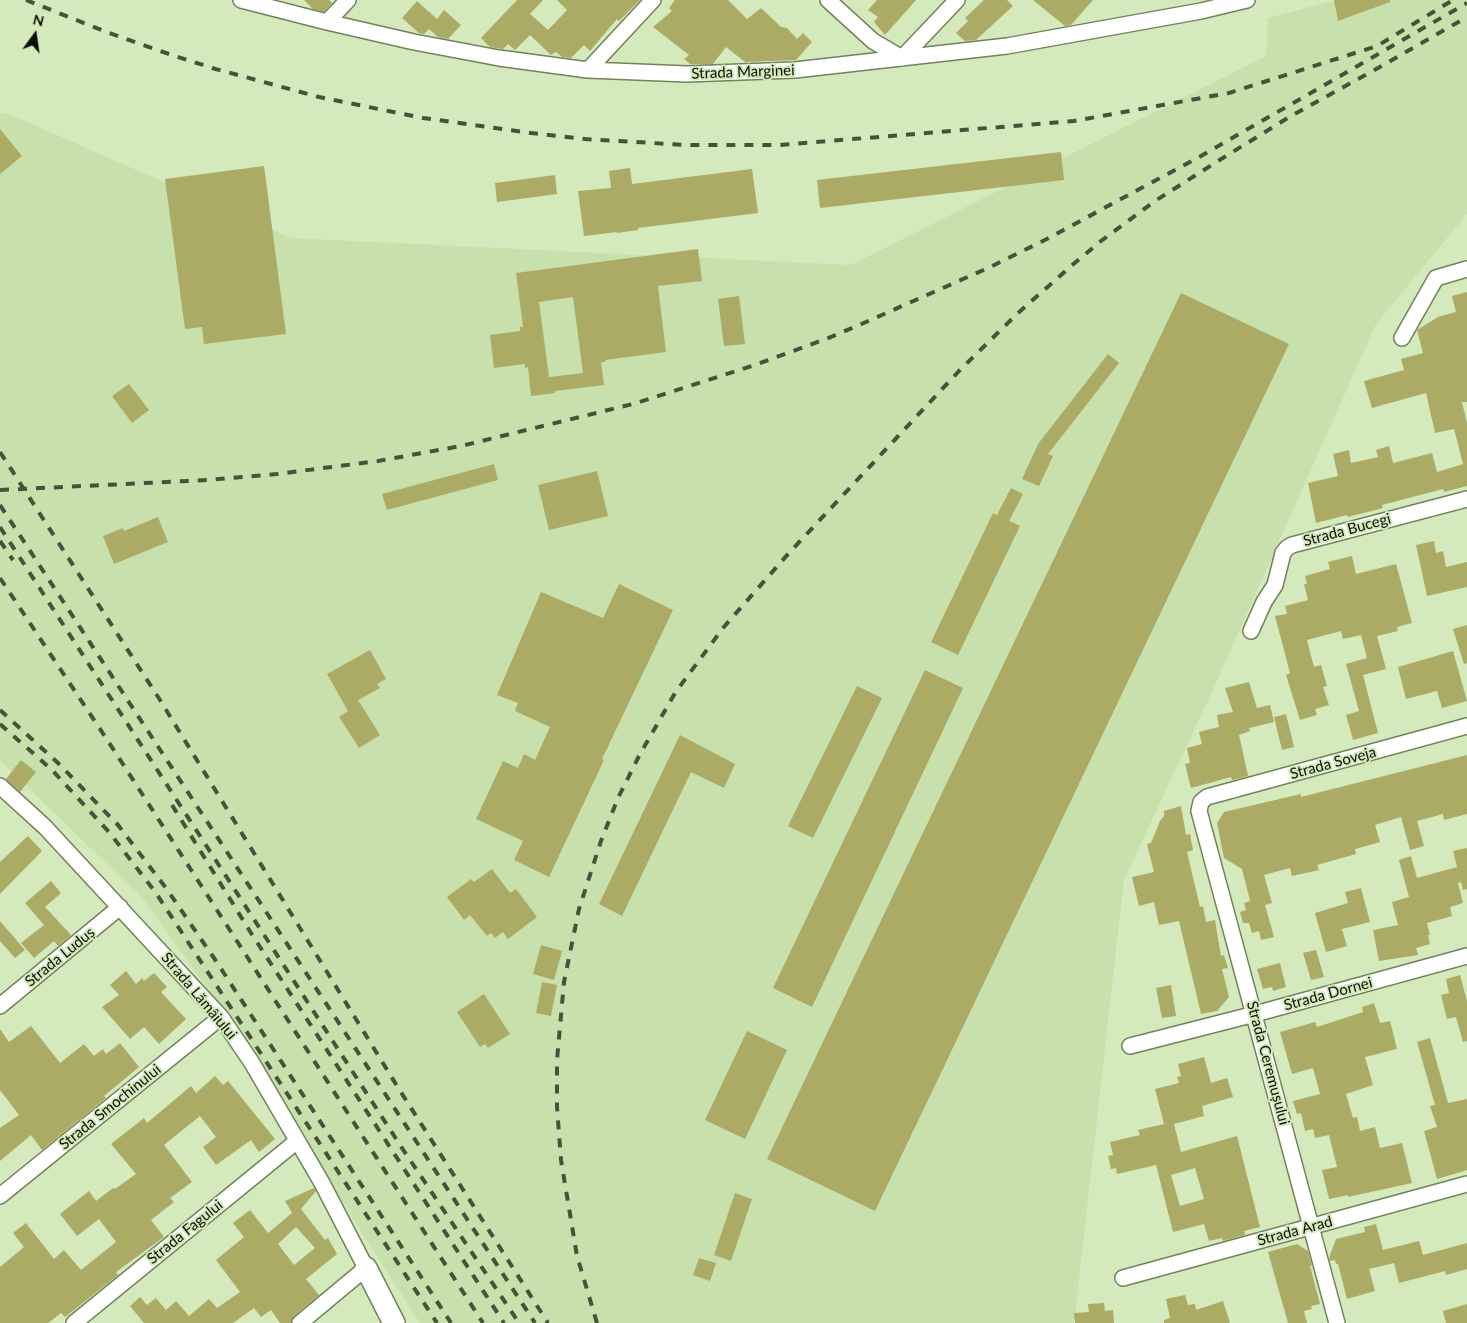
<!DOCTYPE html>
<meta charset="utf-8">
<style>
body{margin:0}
#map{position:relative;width:1467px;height:1323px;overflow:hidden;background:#d4e9bc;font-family:Lato,sans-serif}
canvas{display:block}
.north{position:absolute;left:10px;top:10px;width:50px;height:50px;-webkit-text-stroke:4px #d4e9bc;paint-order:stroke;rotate:14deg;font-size:14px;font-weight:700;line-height:20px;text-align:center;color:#091003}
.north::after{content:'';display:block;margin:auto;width:18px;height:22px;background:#091003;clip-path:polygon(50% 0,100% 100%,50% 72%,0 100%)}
</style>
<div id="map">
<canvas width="1467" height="1323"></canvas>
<div class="north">N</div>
</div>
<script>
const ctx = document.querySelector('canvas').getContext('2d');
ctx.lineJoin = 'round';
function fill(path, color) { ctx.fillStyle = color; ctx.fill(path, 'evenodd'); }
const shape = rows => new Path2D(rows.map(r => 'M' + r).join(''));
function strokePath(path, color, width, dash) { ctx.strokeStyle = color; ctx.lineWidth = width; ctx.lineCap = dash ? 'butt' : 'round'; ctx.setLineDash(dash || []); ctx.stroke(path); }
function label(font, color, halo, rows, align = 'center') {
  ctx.font = font + ' Lato,sans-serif'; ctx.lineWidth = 4; ctx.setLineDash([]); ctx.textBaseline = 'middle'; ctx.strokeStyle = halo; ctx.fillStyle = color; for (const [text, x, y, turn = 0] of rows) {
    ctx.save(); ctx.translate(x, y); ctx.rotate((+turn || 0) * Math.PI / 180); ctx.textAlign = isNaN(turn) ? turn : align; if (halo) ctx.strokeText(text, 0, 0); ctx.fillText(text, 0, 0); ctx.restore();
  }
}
fill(shape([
 [1336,0,1467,0,1467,214,1376,324,1210,696,1124,880,1074,1323,420,1323,372,1249,226,1014,143,899,0,760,0,113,9,114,291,238,851,265,1266,56,1268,18]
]), '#c8e0ac');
fill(shape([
 [304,0,329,0,332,3,324,12,313,9],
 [517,0,543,0,530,14,548,30,567,10,557,0,640,0,619,21,617,19,590,51,584,45,571,58,562,57,556,52,551,55,530,35,515,50,508,44,503,49,490,47,481,38],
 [675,0,728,0,747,19,761,8,781,27,787,28,797,39,803,33,812,42,796,60,745,62,726,47,713,64,690,64,684,59,689,55,653,27,672,11,669,8],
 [877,0,916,0,885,35,874,22,878,17,868,10],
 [984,0,1007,0,1013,6,976,40,965,41,956,33,968,21,965,18],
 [1033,0,1093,0,1071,25,1065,26],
 [1334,0,1390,0,1390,2,1338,21],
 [417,1,437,19,444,10,461,25,448,39,438,37,429,29,424,34,419,33,402,18],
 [0,129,22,156,0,174],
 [1061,152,1064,180,820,208,817,180],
 [264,166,286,334,204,344,202,327,185,329,165,179],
 [630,168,632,184,752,169,758,213,638,228,638,230,617,233,617,232,584,236,578,191,611,188,609,171],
 [555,175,557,194,497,202,495,183],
 [698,249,702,281,658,286,666,352,605,360,606,362,601,362,604,385,555,391,555,393,531,396,528,367,525,368,525,364,494,368,490,335,520,331,520,327,523,327,516,273],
 [573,297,583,373,549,377,539,302],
 [1467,292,1467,402,1462,402,1467,423,1467,486,1444,492,1443,489,1382,505,1383,508,1348,517,1347,515,1316,523,1308,483,1338,476,1333,454,1349,450,1351,463,1378,457,1376,450,1389,446,1393,463,1432,453,1437,472,1467,463,1463,464,1454,429,1435,433,1426,393,1372,408,1364,381,1404,370,1401,359,1423,353,1417,330,1438,317,1456,312,1452,296],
 [1181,293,1289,344,875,1211,767,1159],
 [739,296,745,344,724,346,718,299],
 [1108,354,1119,363,1048,454,1053,456,1039,486,1022,479,1038,444],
 [129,384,149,410,132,423,112,396],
 [494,464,498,480,387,510,382,494],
 [597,471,608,516,549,530,538,485],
 [1011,488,1023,494,1009,521,1020,526,958,655,931,642,993,513,997,515],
 [158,517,168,542,114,564,103,536,123,528,124,531],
 [1434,541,1436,553,1443,551,1446,567,1467,562,1467,587,1427,596,1416,545],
 [1352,556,1356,574,1396,564,1412,623,1397,627,1398,631,1377,636,1386,669,1363,675,1378,733,1353,740,1346,715,1359,711,1346,664,1367,658,1361,635,1343,639,1341,631,1307,640,1314,667,1321,665,1327,686,1323,687,1329,705,1315,709,1317,715,1300,720,1286,675,1290,673,1275,616,1287,614,1285,606,1308,600,1304,584,1307,584,1305,576,1330,569,1328,562],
 [619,584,673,610,602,759,604,760,549,877,514,860,523,841,476,819,503,761,518,768,524,754,535,760,550,727,515,711,518,703,497,695,541,592,603,618],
 [1467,625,1467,663,1464,664,1453,629],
 [370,650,386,679,377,684,380,688,358,700,380,735,359,748,339,717,348,711,327,674],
 [1453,651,1467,701,1442,708,1437,691,1406,699,1398,667],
 [925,670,963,688,812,1007,773,988],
 [1249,682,1257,708,1270,705,1274,722,1249,728,1250,731,1239,735,1248,776,1232,780,1231,777,1191,788,1185,764,1190,763,1187,748,1202,744,1199,732,1219,727,1217,715,1233,712,1225,688],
 [857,686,882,698,813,838,788,826],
 [1286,714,1294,747,1282,750,1274,717],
 [680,735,735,764,724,788,691,772,622,916,599,904],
 [1467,755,1467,814,1444,820,1443,814,1417,821,1424,846,1410,850,1401,817,1375,825,1380,842,1355,849,1356,854,1317,865,1319,870,1292,876,1290,868,1264,875,1272,903,1265,905,1274,937,1261,940,1259,931,1252,933,1249,923,1243,923,1240,912,1246,910,1244,903,1250,901,1242,869,1224,858,1217,823,1224,812,1301,794,1301,797],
 [21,760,36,772,20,792,6,779],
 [1181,806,1186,835,1190,834,1193,850,1187,852,1200,907,1203,906,1206,922,1215,920,1221,956,1224,955,1228,968,1222,969,1229,997,1217,1011,1201,1014,1179,921,1159,925,1154,902,1139,906,1132,877,1154,872,1147,844,1151,843,1160,821,1164,816,1164,811],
 [28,836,42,851,0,894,0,862],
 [1467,848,1467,889,1463,890,1461,882,1458,883,1463,903,1450,907,1452,916,1427,923,1430,935,1428,935,1430,944,1416,948,1418,955,1379,961,1373,930,1398,925,1392,902,1409,897,1399,860,1411,856,1417,878,1457,867,1453,851],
 [492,869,510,893,516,889,537,917,508,939,503,932,495,938,491,933,487,936,470,915,464,920,447,897,471,879,474,882],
 [51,881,61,893,45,907,71,935,58,946,54,941,34,958,21,943,44,925,25,903],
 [1361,888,1370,922,1342,929,1347,946,1326,952,1315,913,1348,903,1345,892],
 [0,921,25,950,15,958,0,941],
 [541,945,562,951,554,980,533,974],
 [1316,950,1324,977,1311,980,1303,953],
 [1280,963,1286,987,1273,991,1272,987,1263,989,1257,969],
 [126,971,136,984,142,978,144,981,154,973,167,987,161,992,186,1019,159,1044,144,1027,130,1039,102,1007,119,995,110,985],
 [1460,975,1467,1001,1467,1041,1463,1042,1456,1017,1447,1019,1441,995,1449,993,1446,979],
 [542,982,557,985,551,1016,536,1013],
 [1171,985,1176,1016,1162,1018,1156,988],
 [484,994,510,1034,488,1048,485,1044,480,1047,457,1012],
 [1374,1003,1380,1023,1390,1021,1397,1049,1365,1057,1373,1085,1346,1094,1353,1118,1357,1117,1360,1131,1375,1127,1380,1148,1402,1143,1412,1183,1348,1197,1348,1195,1329,1199,1322,1170,1337,1167,1329,1135,1315,1138,1313,1129,1305,1131,1301,1113,1297,1114,1293,1101,1320,1094,1313,1068,1292,1074,1280,1032,1315,1022,1317,1027,1363,1012,1362,1007],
 [31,1026,60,1063,84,1044,94,1056,103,1049,106,1054,120,1043,139,1067,104,1096,106,1098,42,1150,31,1135,0,1161,0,1128,19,1115,0,1090,0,1029,9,1042],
 [747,1031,787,1050,745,1139,705,1120],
 [1430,1038,1448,1103,1467,1099,1467,1170,1437,1179,1424,1131,1437,1127,1430,1106,1435,1105,1417,1042],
 [1204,1057,1211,1083,1227,1078,1233,1097,1202,1106,1204,1116,1174,1124,1181,1152,1237,1136,1260,1227,1244,1231,1245,1235,1223,1241,1222,1238,1209,1241,1204,1224,1173,1232,1156,1165,1117,1174,1116,1168,1111,1169,1108,1156,1113,1155,1110,1142,1140,1135,1138,1130,1164,1124,1155,1089,1179,1083,1177,1077,1181,1076,1178,1064],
 [1195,1168,1204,1199,1180,1206,1171,1175],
 [215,1076,223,1085,228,1081,275,1139,259,1152,251,1140,216,1165,203,1147,216,1137,200,1116,164,1145,192,1182,170,1198,174,1202,151,1220,164,1237,116,1272,118,1275,65,1317,61,1313,48,1323,0,1323,0,1267,24,1247,13,1233,26,1223,54,1259,64,1250,81,1270,116,1242,99,1219,77,1236,60,1214,89,1191,96,1201,113,1188,115,1189,136,1174,111,1144,144,1118,147,1123,191,1086,196,1093],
 [314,1188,316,1191,301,1209,325,1240,328,1238,337,1254,306,1279,319,1295,294,1316,291,1323,280,1323,271,1310,261,1317,254,1308,233,1323,144,1323,130,1306,140,1297,147,1305,156,1298,166,1310,176,1301,189,1316,209,1299,217,1308,240,1292,216,1260,244,1237,233,1223,250,1210,268,1233,292,1213,285,1201],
 [296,1227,315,1248,294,1265,278,1244],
 [735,1193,752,1199,731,1261,714,1255],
 [1376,1224,1383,1250,1419,1241,1423,1255,1467,1243,1467,1269,1446,1275,1445,1271,1399,1283,1394,1263,1369,1269,1375,1291,1347,1299,1338,1264,1336,1264,1335,1260,1330,1261,1329,1258,1336,1239,1365,1232,1364,1227],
 [1297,1244,1308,1251,1312,1266,1310,1266,1320,1304,1311,1306,1312,1309,1304,1311,1307,1323,1288,1323,1268,1252],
 [699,1258,716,1263,710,1281,693,1275],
 [1185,1295,1188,1305,1195,1304,1196,1310,1223,1301,1230,1323,1164,1323,1164,1320,1170,1318,1166,1299],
 [1104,1303,1105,1311,1113,1310,1114,1323,1075,1323,1074,1313,1089,1312,1088,1304],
 [1467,1304,1467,1323,1446,1323,1443,1311]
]), '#acab66');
const street = shape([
 [241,0,327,22,414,42,499,58,588,70,687,74,795,70,1007,46,1201,11,1247,0],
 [828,0,873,41,902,58,957,0],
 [327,22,348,0],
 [588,70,653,0],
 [1402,338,1436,278,1467,269],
 [1251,631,1264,602,1275,585,1283,553,1287,548,1292,545,1467,499],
 [0,786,45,827,221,1017,252,1063,322,1183,366,1268,300,1323],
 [0,1006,120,907],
 [1130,1046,1255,1014,1467,956],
 [0,1196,221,1017],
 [1123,1278,1467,1184],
 [74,1323,297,1141],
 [1337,1323,1199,811,1201,802,1207,797,1467,726]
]);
const secondary = shape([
 [366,1268,394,1323]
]);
strokePath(street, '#70835a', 18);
strokePath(secondary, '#70835a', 24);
strokePath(street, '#fff', 15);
strokePath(secondary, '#fff', 21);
strokePath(shape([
 [26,0,109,33,160,51,212,68,319,97,423,118,531,133,585,139,686,145,780,145,1074,121,1229,93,1377,46,1453,0],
 [0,452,160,700,397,1086,548,1323],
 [0,490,208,480,277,474,378,461,461,446,633,404,755,365,831,337,866,322,988,268,1043,241,1201,156,1467,3],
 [0,505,535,1323],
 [0,527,402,1148,519,1323],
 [0,541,13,560],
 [0,578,108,741,483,1323],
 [0,710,58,763,118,825,166,888,216,961,451,1323],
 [0,724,52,770,109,832,156,893,437,1323],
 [172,805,251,933,504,1323],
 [597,1323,577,1256,561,1160,557,1107,557,1060,564,982,579,909,601,841,618,798,639,756,675,693,723,628,789,553,959,371,1017,314,1070,267,1101,241,1155,201,1218,161,1291,116,1378,68,1467,17]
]), '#47523b', 4, [9, 9]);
label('15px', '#091003', '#d4e9bc', [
 ["Strada Marginei",743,72,-2],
 ["Strada Bucegi",1347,530,-15],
 ["Strada Soveja",1333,763,-15],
 ["Strada Luduș",60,957,-39],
 ["Strada Dornei",1328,994,-15],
 ["Strada Lămâiului",199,996,50],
 ["Strada Ceremușului",1268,1063,75],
 ["Strada Smochinului",110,1107,-39],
 ["Strada Arad",1295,1231,-15],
 ["Strada Fagului",185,1232,-39]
]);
</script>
